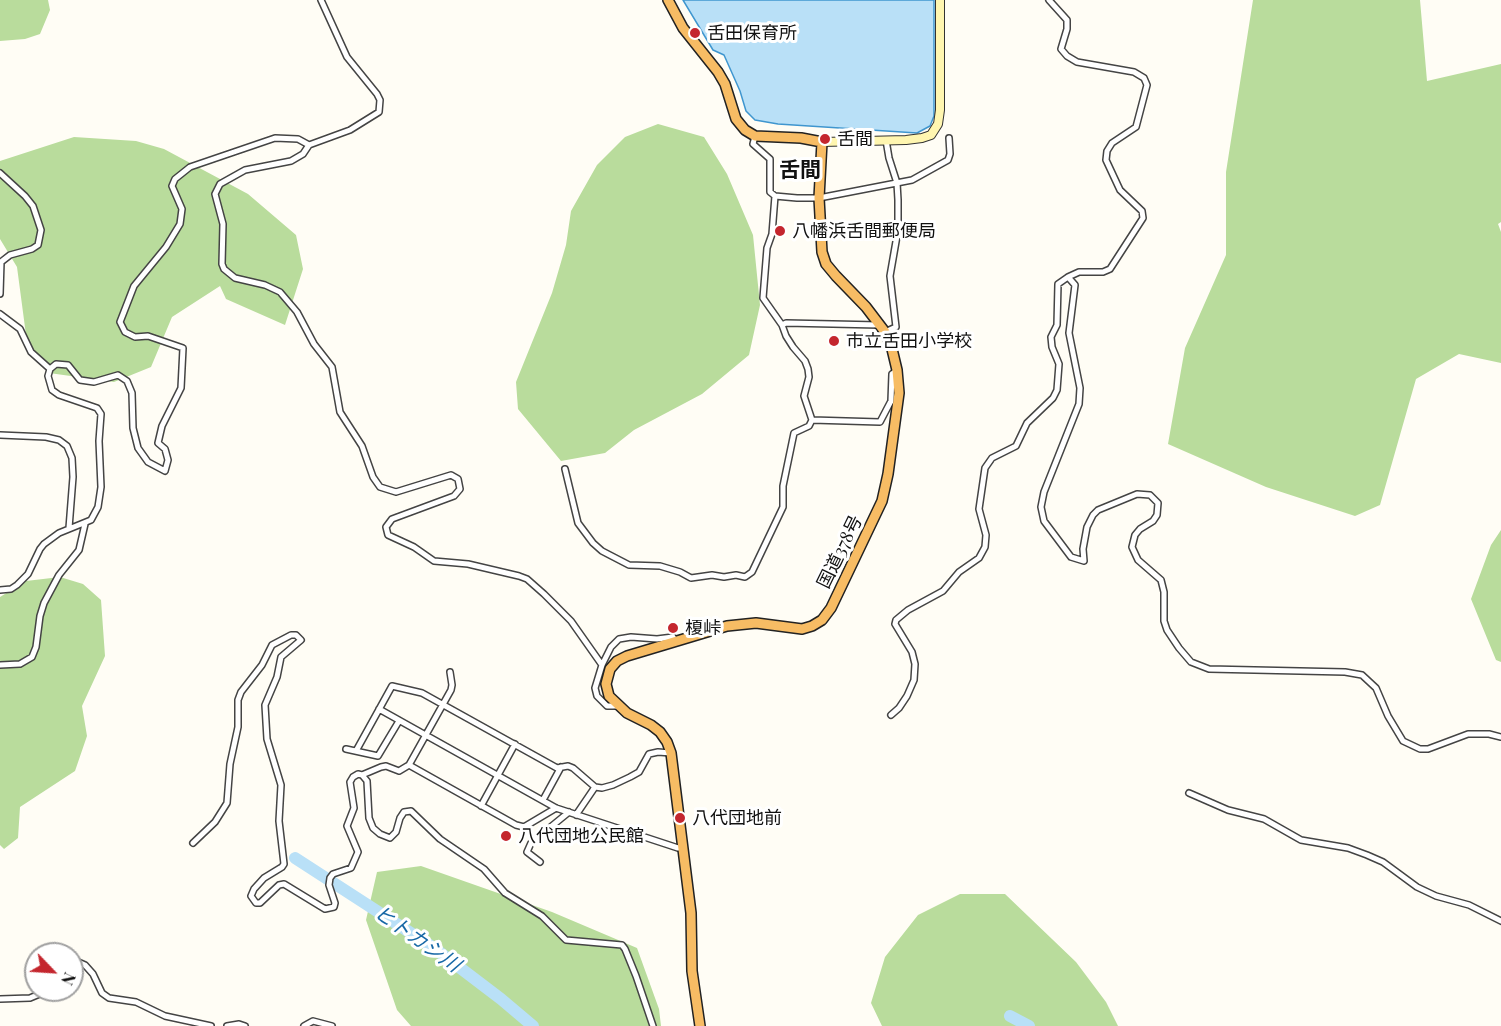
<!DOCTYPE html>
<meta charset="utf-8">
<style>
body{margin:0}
#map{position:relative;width:1501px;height:1026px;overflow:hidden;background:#fffdf5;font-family:"Playfair Display",serif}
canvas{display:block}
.north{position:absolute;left:24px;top:942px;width:60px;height:60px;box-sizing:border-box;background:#fff;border:2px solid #a0a0a0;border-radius:50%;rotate:115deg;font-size:16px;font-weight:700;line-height:24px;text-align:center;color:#111}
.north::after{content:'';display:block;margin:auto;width:21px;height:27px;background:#c4262e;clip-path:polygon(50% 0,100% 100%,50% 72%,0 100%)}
</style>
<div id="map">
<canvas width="1501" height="1026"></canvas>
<div class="north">N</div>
</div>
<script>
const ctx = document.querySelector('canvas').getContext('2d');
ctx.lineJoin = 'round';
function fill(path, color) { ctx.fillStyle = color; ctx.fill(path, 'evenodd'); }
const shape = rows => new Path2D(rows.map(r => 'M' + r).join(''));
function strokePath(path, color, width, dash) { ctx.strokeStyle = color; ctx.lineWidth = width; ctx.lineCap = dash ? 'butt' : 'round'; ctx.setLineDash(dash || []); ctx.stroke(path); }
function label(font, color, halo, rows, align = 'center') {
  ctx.font = font + ' "Playfair Display","Noto Sans JP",serif'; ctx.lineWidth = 6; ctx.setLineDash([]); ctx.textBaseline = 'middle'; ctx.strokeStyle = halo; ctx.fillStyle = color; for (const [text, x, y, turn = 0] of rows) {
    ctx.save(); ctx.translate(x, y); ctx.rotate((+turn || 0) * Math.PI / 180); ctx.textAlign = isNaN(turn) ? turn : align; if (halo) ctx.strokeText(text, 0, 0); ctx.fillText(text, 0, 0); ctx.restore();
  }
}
fill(shape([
 [0,0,48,0,50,10,40,34,25,39,0,41],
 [1253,0,1420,0,1427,81,1501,64,1501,222,1498,224,1501,232,1501,363,1459,354,1416,379,1380,505,1355,516,1266,487,1168,444,1185,348,1226,255,1226,172],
 [658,124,704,137,727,174,753,235,760,305,749,355,702,394,634,430,605,453,561,461,518,409,516,382,552,293,566,245,571,211,597,165,625,137],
 [74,137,136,141,164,149,248,194,296,235,303,269,285,325,226,299,220,286,172,317,151,367,114,382,49,373,28,350,17,267,0,239,0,161],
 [1501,530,1501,662,1496,660,1471,599,1491,545],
 [60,577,83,584,101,600,105,656,82,706,87,736,75,771,20,807,18,838,4,849,0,845,0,597,26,581],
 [421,866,552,912,637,948,659,1009,661,1026,411,1026,397,1010,366,920,377,872],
 [960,894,1005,894,1076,962,1106,1002,1118,1026,882,1026,871,1003,885,957,918,915]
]), '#b9dc9c');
const water = shape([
 [683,0,934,0,934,116,930,126,917,133,778,124,755,120,746,111,740,91,724,55,713,50,683,0]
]);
fill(water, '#b9e0f7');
strokePath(water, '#3f96cf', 1.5);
strokePath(shape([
 [295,858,434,948,501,999,533,1026],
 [1010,1016,1029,1026]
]), '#b9e0f7', 12);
const minor = shape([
 [321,0,347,57,377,94,380,100,379,112,350,130,309,145,303,154,291,161,245,170,220,184,215,194,223,224,222,264,224,269,235,278,265,285,280,292,297,312,314,344,332,367,340,412,362,446,373,477,380,487,396,492,451,475,458,479,460,489,454,496,392,519,386,527,388,535,414,547,434,561,468,564,519,576,527,579,544,594,571,621,602,665],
 [1049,0,1067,20,1067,29,1061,49,1067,56,1077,62,1134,72,1144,78,1147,85,1136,127,1112,143,1107,151,1106,160,1120,190,1142,211,1143,218,1110,269,1103,272,1079,272,1068,277],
 [0,173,25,196,33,206,41,230,38,245,32,249,10,255,1,262,0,294],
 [775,196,797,198,819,198,912,180,948,160,950,154,949,138],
 [0,314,20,329,31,352,50,369],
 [782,325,786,323,879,325],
 [885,332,896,327,890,276,898,230,898,200,897,183,889,158,886,140],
 [812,420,880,422,891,401,892,374,896,371],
 [0,435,46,437,59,440,67,446,72,458,73,477,69,528],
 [565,469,578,523,593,543,602,551,629,565,660,566,680,572,691,578,712,575,724,577,736,575,745,577,752,572,783,507,783,486,794,433,809,426,812,420,804,396,809,377,808,369,805,361,793,347,786,336,782,325,763,298,767,248,772,234,775,196,770,192,770,159,753,144,755,136],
 [0,590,11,589,17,585,28,574,40,549,44,544,59,533,91,520,98,507,101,487,99,441,101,414,97,408,59,395,52,390,48,376,50,369,56,364,68,365,80,380,94,382,118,375,127,381,132,393,133,428,138,448,148,462,165,471,168,460,165,449,158,443,162,426,181,388,183,348,148,336,135,337,125,332,120,322,134,286,166,247,180,224,182,209,172,186,175,179,190,167,275,138,298,139,309,145],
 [0,665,20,664,32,657,36,647,40,616,44,603,59,575,79,550,85,524],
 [617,706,607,706,597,696,595,688,602,665,611,647,619,639,631,637,657,639,673,637,676,642],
 [379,709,556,808,678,848,684,848],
 [891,715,899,708,907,696,914,680,915,664,912,652,895,624,896,620,908,610,943,591,959,572,979,558,985,547,986,535,979,509,985,468,992,458,1016,446,1027,423,1053,398,1057,390,1059,364,1052,347,1051,337,1057,325,1058,284,1068,277,1075,285,1069,333,1080,388,1079,404,1044,492,1041,507,1044,521,1071,557,1084,561,1083,549,1087,527,1093,515,1098,510,1137,494,1150,495,1158,503,1157,515,1153,521,1140,529,1135,535,1132,547,1138,560,1161,580,1164,592,1164,621,1167,630,1179,648,1191,662,1209,669,1345,672,1362,675,1376,688,1388,716,1403,741,1420,749,1428,749,1468,734,1489,734,1501,737],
 [346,749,378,756,399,721],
 [356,751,392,686,422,693,557,768,568,766,573,768,595,787],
 [409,765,516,825,524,827,556,808],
 [362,775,381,767,386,766,399,771,409,765,451,690,452,685,450,672],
 [1189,793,1228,810,1264,819,1301,840,1348,848,1367,855,1383,862,1417,887,1436,896,1469,905,1501,921],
 [543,800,561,767],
 [481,806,515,744],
 [576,815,595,787,602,788,613,785,630,777,639,772,649,754,658,752,671,753],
 [193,843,215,822,227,803,230,764,238,727,238,700,241,692,262,665,272,645,291,635,296,635,301,640,281,657,277,677,265,705,267,739,281,785,279,821,284,864,282,867,264,878,254,889,251,896,256,903,260,903,279,885,284,884,325,909,334,907,335,903,329,885,330,878,333,874,351,868,358,852,347,826,354,808,350,782,353,777,358,774,362,775,367,781,369,818,373,828,380,834,390,838,396,832,400,818,404,812,411,811,440,839,484,869,505,893,542,916,566,940,622,945,625,949,636,976,653,1026],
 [540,862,527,852,531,843,569,812],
 [72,966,78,962,85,965,93,974,102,993,109,998,136,1002,165,1016,211,1026],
 [0,999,30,998,49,990],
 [227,1026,239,1024,245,1026],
 [304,1026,313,1021,332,1026]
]);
const secondary = shape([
 [822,142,906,140,922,138,931,135,938,124,940,110,940,0]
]);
const trunk = shape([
 [668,0,683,28,718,72,725,84,736,119,745,130,755,136,801,138,822,142,819,198,822,252,826,264,836,276,866,307,885,332,892,349,897,370,899,393,888,474,882,501,831,608,822,620,812,626,802,629,756,623,727,626,627,656,617,661,610,669,606,684,609,696,627,713,651,725,660,732,667,742,671,753,691,913,692,971,700,1026]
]);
strokePath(minor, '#444', 8);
strokePath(secondary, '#333', 10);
strokePath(trunk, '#222', 12);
strokePath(minor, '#fff', 5);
strokePath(secondary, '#fff6b0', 8);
strokePath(trunk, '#f7bc64', 9);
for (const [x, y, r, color] of [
 [695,33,6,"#c4262e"],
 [825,139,6,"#c4262e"],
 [780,231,6,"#c4262e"],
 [834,341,6,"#c4262e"],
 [673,628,6,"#c4262e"],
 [680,818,6,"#c4262e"],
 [506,836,6,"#c4262e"]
]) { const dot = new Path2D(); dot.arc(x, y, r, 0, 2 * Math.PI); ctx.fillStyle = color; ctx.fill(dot); strokePath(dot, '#fff', 2); }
label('18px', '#111', '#fff', [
 ["舌田保育所",707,33],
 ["舌間",837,139],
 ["八幡浜舌間郵便局",792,231],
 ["市立舌田小学校",846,341],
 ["榎峠",685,628],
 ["八代団地前",692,818],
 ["八代団地公民館",518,836]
], 'left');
label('18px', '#111', '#fff', [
 ["国道378号",840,552,-64]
]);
label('italic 20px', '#1768a6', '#fff', [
 ["ヒトカシ川",417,939,35]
]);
label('bold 21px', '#111', '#fff', [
 ["舌間",800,170]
]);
</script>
